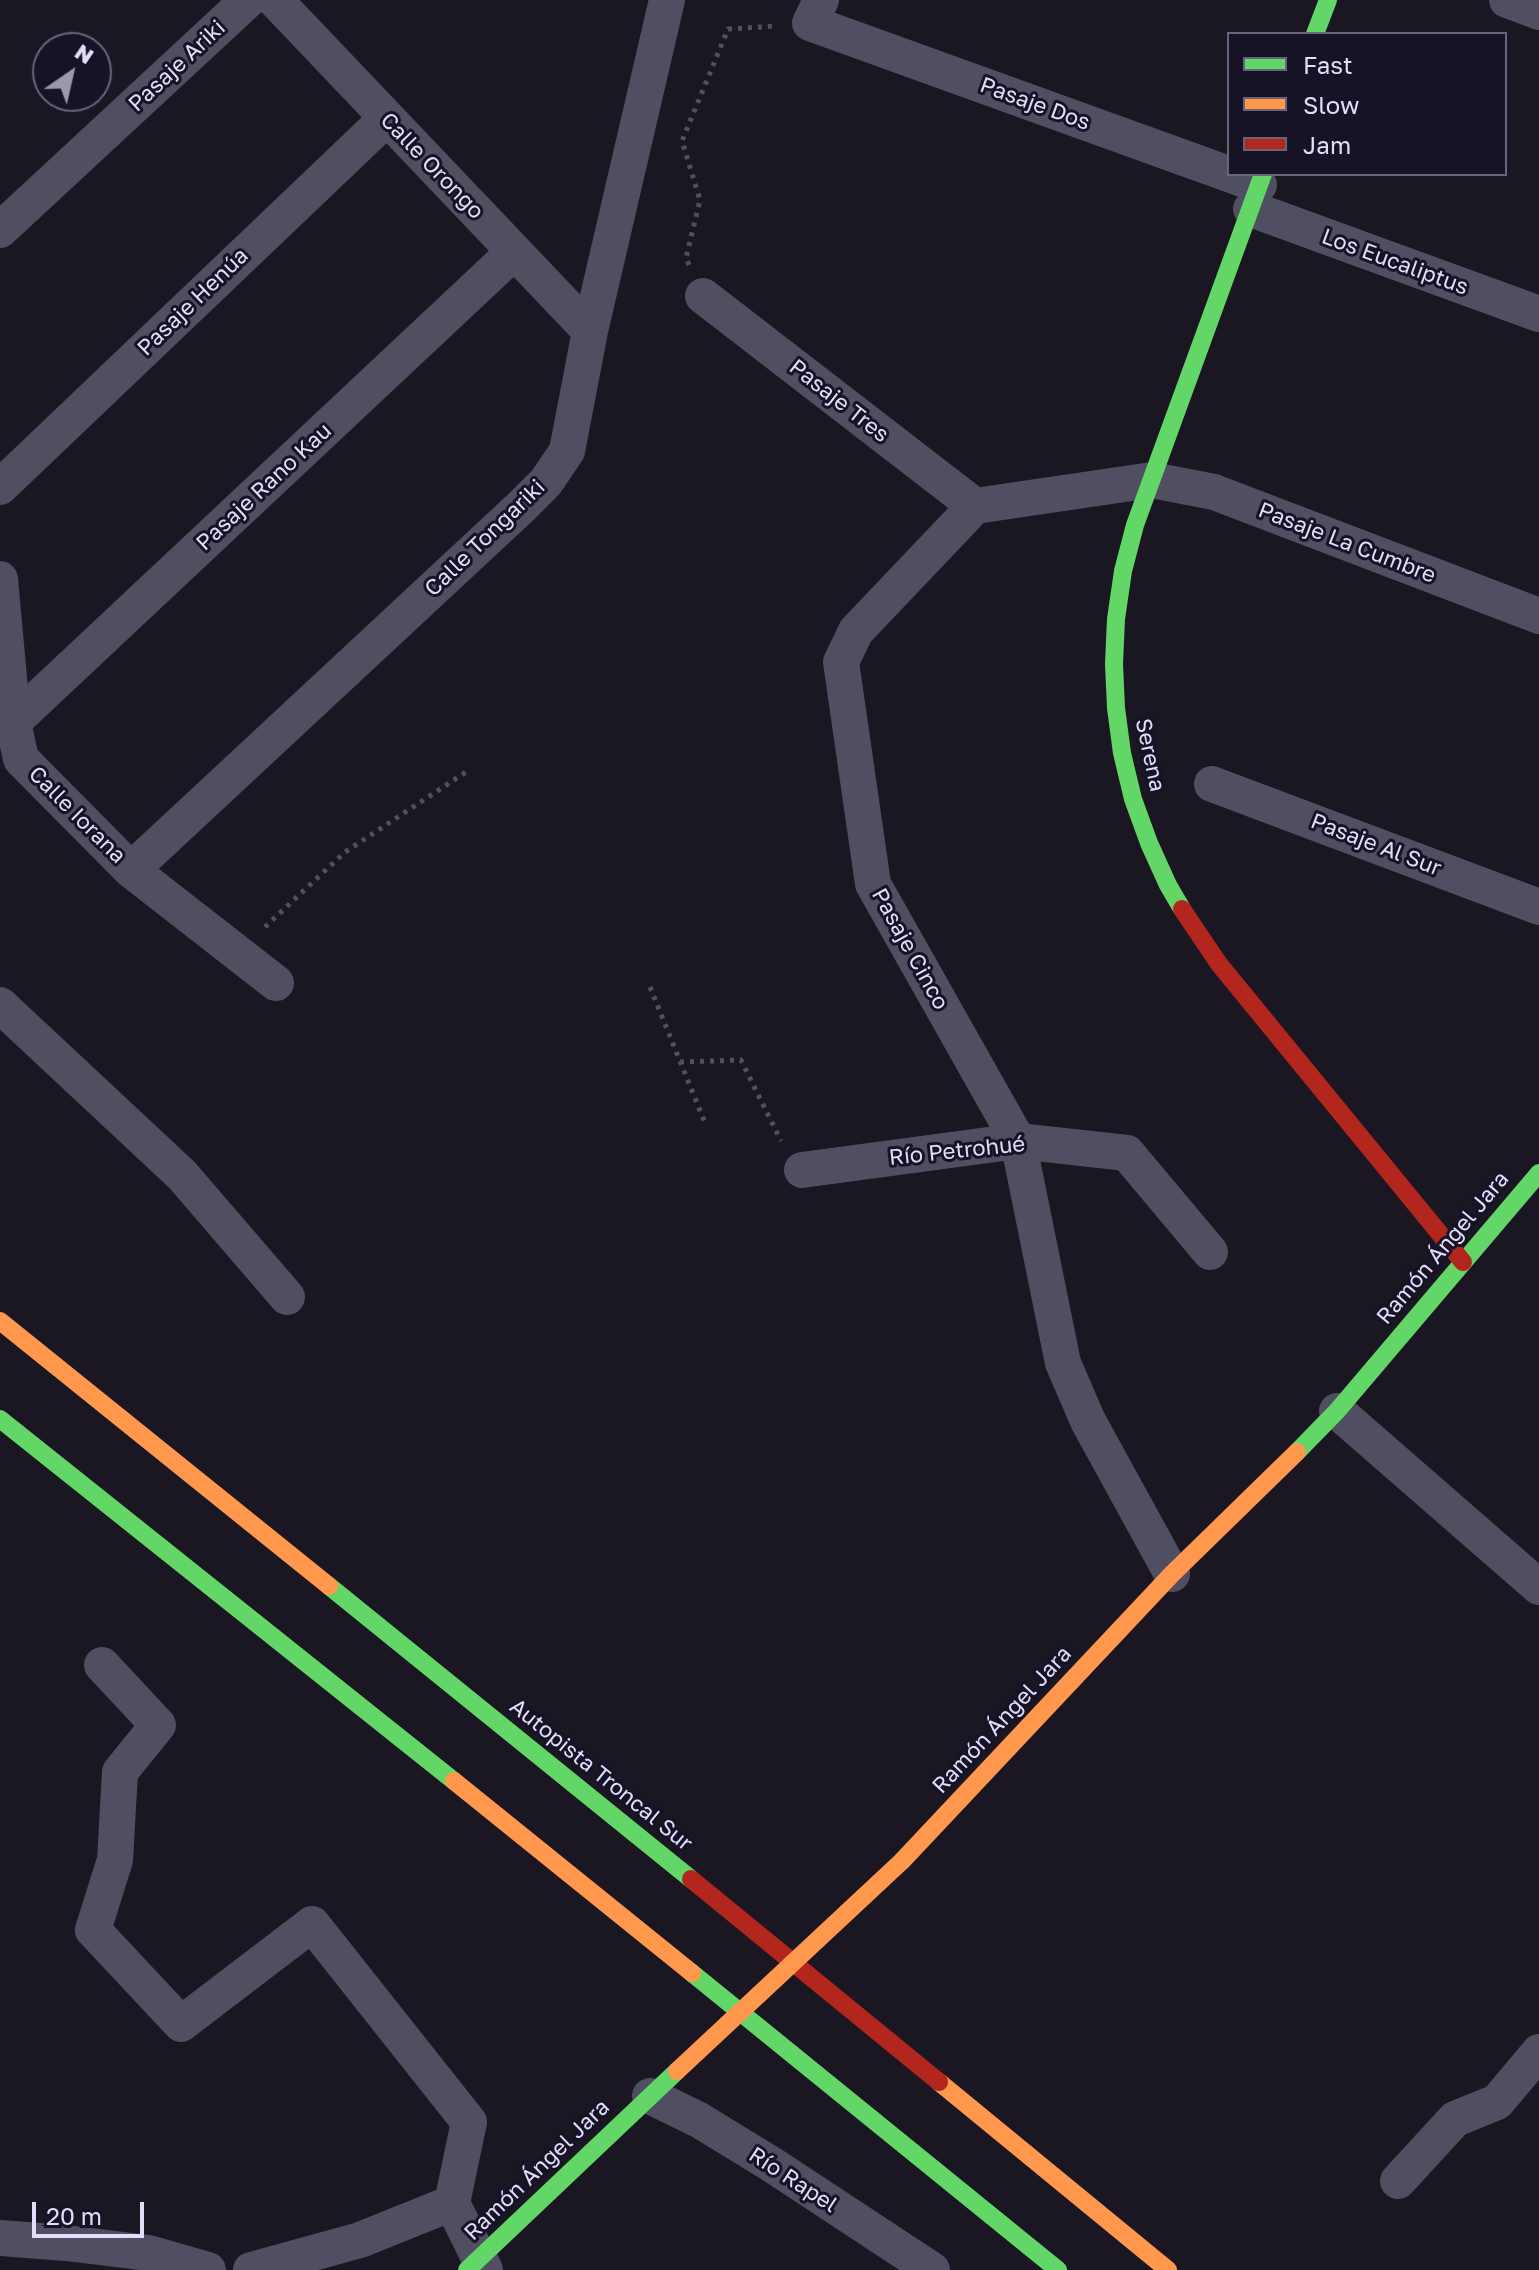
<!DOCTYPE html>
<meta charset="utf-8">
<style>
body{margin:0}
#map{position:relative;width:1539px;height:2270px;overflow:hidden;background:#1a1722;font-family:"Golos Text",sans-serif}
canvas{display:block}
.legend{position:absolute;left:1227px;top:32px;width:280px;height:144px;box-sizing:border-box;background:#171326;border:2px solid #68647b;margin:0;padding:10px 14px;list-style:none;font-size:24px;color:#e1ddfa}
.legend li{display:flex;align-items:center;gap:16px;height:40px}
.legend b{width:40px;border:2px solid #68647b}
.north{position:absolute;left:32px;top:32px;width:80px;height:80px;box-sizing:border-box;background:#171326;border:2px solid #68647b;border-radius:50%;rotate:34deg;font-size:22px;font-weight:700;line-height:32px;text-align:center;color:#e1ddfa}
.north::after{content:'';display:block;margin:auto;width:28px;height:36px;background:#9b98ae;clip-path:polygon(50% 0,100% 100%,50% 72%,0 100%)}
.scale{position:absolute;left:32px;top:2202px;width:112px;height:36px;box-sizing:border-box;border:4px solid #e1ddfa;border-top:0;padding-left:10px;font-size:24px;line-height:28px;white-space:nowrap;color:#e1ddfa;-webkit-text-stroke:6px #171326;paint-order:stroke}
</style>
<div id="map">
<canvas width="1539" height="2270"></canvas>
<ul class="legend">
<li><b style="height:10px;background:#63d668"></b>Fast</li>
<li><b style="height:10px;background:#ff974d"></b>Slow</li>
<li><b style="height:10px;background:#b3261e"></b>Jam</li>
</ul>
<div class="north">N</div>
<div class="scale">20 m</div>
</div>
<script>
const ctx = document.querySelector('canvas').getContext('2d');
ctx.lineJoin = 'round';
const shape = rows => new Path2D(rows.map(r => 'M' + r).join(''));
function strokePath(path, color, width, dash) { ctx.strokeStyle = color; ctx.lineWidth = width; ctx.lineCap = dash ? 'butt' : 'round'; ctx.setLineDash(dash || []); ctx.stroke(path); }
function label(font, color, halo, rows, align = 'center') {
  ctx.font = font + ' "Golos Text",sans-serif'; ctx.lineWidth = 6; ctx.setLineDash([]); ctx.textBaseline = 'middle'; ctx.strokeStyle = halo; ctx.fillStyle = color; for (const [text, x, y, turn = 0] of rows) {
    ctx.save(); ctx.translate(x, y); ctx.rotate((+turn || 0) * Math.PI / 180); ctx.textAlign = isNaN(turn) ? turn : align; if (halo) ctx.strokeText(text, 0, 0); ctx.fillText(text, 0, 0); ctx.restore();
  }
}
strokePath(shape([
 [689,265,686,258,700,200,682,141,728,29,777,26],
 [265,927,345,852,466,772],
 [650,987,705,1123],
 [680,1062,741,1060,781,1141]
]), '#4a535e', 5, [4, 6]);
strokePath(shape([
 [275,0,590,331],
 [821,0,810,23,1259,185],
 [1507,0,1539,12],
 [1251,209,1539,314],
 [0,230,248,0],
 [703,296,975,506],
 [0,487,387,118],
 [0,579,13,722,21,759,131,870,276,983],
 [13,722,514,252],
 [1212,784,1539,907],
 [131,870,521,507,546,482,567,451,590,331,667,0],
 [0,1005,182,1175,287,1297],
 [802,1170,1018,1141,1127,1153,1210,1252],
 [1337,1411,1539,1587],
 [1172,1574,1088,1421,1063,1363,1018,1141,873,884,841,662,856,631,975,506,1152,480,1214,492,1539,616],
 [102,1665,158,1725,120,1772,115,1860,93,1930,181,2024,312,1924,469,2122,452,2203],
 [650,2096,699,2120,771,2164,932,2270],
 [1398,2181,1455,2119,1497,2102,1539,2052],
 [0,2238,66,2243,149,2253,208,2270],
 [251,2270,360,2240,452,2203,485,2270]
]), '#504e61', 36);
strokePath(shape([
 [1315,34,1328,0],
 [1182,909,1168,885,1149,843,1133,799,1122,753,1116,708,1114,664,1116,619,1123,571,1135,525,1263,174],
 [0,1419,454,1781],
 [1297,1452,1337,1411,1539,1173],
 [329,1586,691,1879],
 [692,1973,1058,2270],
 [467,2270,677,2071]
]), '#63d668', 18);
strokePath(shape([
 [0,1321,329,1586],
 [454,1781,692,1973],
 [902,1861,1172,1574,1297,1452],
 [939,2082,1168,2270]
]), '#ff974d', 18);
strokePath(shape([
 [1182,909,1219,964,1463,1262],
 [691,1879,939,2082]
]), '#b3261e', 18);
strokePath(shape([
 [677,2071,902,1861]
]), '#ff974d', 18);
label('22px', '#e1ddfa', '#171326', [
 ["Pasaje Ariki",177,66,-43],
 ["Pasaje Dos",1035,104,20],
 ["Calle Orongo",432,166,46],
 ["Los Eucaliptus",1395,262,20],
 ["Pasaje Henúa",193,302,-44],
 ["Pasaje Tres",839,401,38],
 ["Pasaje Rano Kau",264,487,-43],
 ["Calle Tongariki",485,538,-44],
 ["Pasaje La Cumbre",1347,543,21],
 ["Serena",1150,755,78],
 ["Calle Iorana",77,815,45],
 ["Pasaje Al Sur",1376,845,21],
 ["Pasaje Cinco",910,949,61],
 ["Río Petrohué",957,1151,-6],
 ["Ramón Ángel Jara",1443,1248,-50],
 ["Ramón Ángel Jara",1002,1720,-47],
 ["Autopista Troncal Sur",601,1775,39],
 ["Ramón Ángel Jara",537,2170,-44],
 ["Río Rapel",793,2180,33]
]);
</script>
